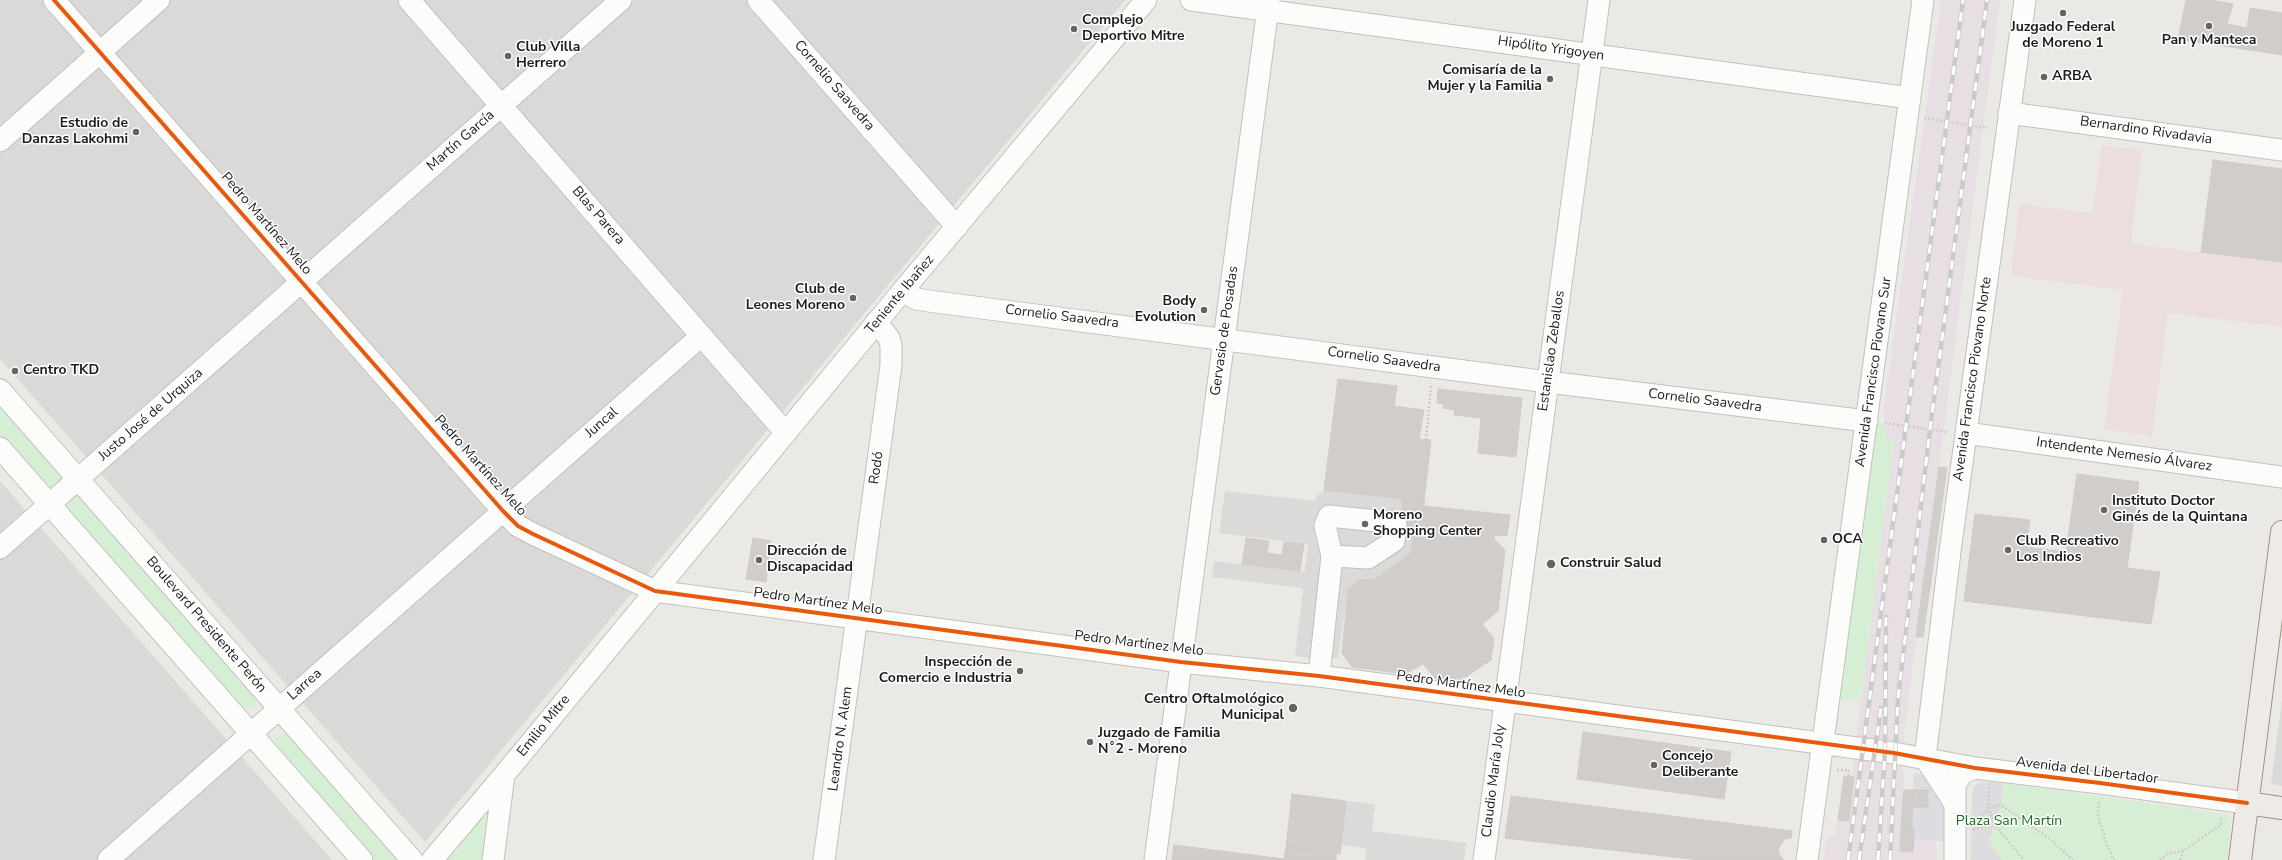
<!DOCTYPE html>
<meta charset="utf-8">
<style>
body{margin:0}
canvas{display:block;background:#ebe9e6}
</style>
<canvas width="2282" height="860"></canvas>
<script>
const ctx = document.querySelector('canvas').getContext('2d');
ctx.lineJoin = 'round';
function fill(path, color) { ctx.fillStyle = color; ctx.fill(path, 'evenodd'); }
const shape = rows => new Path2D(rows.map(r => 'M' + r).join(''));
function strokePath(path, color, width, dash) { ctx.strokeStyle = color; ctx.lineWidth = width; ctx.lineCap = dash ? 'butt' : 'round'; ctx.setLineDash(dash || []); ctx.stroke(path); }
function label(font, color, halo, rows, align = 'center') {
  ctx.font = font + ' "Nunito Sans",sans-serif'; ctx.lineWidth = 3; ctx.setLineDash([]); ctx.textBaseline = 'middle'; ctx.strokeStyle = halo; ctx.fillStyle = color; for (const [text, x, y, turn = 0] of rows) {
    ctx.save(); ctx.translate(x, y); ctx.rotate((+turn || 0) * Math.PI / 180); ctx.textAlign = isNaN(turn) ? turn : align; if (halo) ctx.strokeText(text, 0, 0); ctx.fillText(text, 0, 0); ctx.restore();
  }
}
fill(shape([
 [0,0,1125,0,425,842,0,359],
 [0,481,332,860,0,860],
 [2282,700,2282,786,2272,784,2271,782]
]), '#dad9d7');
fill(shape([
 [2102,145,2142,150,2131,244,2282,262,2282,327,2168,313,2152,436,2104,429,2123,290,2011,276,2019,204,2092,213]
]), '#ecdedd');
fill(shape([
 [1941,0,2000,0,1905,725,1902,769,1905,772,1904,790,1913,790,1912,827,1914,828,1914,840,1936,841,1936,860,1823,860,1826,840,1836,833,1844,776,1852,777,1861,696,1894,442,1885,439,1886,423,1883,414]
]), '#e8dfe4');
fill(shape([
 [0,401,257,694,255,705,248,709,236,705,0,436],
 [1875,422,1886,423,1885,439,1894,441,1861,700,1838,699],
 [283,734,292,734,400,860,372,860,276,751,274,744,276,737],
 [1981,782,2003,783,2225,814,2231,818,2226,860,1970,860,1972,792,1976,785],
 [487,817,491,822,485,860,447,860,447,857,478,818]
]), '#d6eed4');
fill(shape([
 [1324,490,1402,499,1402,525,1413,540,1411,553,1374,580,1360,580,1348,589,1338,658,1321,659,1295,656,1303,588,1212,577,1214,561,1305,572,1308,544,1219,533,1225,491,1316,501,1317,496],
 [1346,801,1375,804,1372,831,1466,843,1464,860,1365,860,1366,848,1341,845]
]), '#dbdad9');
fill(shape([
 [1914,772,1922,775,1947,812,1946,841,1914,840,1914,828,1912,828,1913,807,1927,807,1928,791,1913,790],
 [1981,782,2003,783,2001,805,1989,841,2002,860,1971,860,1972,792,1976,785]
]), '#dddce0');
const building = shape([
 [2186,0,2210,0,2233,4,2227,24,2247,28,2250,8,2282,13,2282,55,2178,39,2186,0],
 [2213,160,2282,169,2282,262,2201,252,2213,160],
 [1338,379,1397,386,1394,406,1424,410,1419,439,1431,440,1424,501,1324,490,1338,379],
 [1438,389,1522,398,1516,457,1478,453,1481,418,1454,415,1455,410,1443,408,1444,404,1437,403,1438,389],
 [1939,467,1947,468,1923,637,1916,637,1939,467],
 [2077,474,2139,482,2127,568,2160,572,2151,624,1964,601,1975,514,2030,520,2026,547,2066,552,2077,474],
 [1402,499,1424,501,1424,506,1510,515,1507,536,1495,535,1494,539,1505,550,1498,611,1482,624,1494,638,1491,660,1458,682,1437,680,1423,664,1405,674,1352,667,1342,653,1348,589,1360,580,1374,580,1411,553,1413,540,1403,525,1402,499],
 [753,538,771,541,766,582,746,579,753,538],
 [1246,538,1269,541,1267,553,1282,555,1284,542,1304,544,1300,571,1242,564,1246,538],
 [1583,732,1731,752,1724,799,1577,779,1583,732],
 [1844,776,1854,777,1852,792,1842,791,1844,776],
 [1904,790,1913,790,1912,828,1901,827,1904,790],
 [1913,790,1928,790,1928,807,1913,807,1913,790],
 [1842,791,1852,792,1849,821,1838,820,1842,791],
 [1292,794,1346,801,1340,854,1286,847,1292,794],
 [1511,796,1792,831,1791,838,1785,839,1778,849,1779,854,1784,860,1700,860,1505,838,1511,796],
 [1901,827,1914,828,1913,852,1900,851,1901,827],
 [1174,845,1284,859,1286,847,1336,853,1336,860,1172,860,1174,845]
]);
fill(building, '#d0cdcb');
strokePath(building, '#cecbc8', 1);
const minor = shape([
 [54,0,503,511,518,526,533,534,655,591,1181,662,1319,676,1894,753,1975,768,2100,783,2247,803],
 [409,0,786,433],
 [758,0,957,227],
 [1191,0,1910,98],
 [2009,113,2282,150],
 [0,141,159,0],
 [903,290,916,299,936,302,1548,382,1867,421],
 [0,390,412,860],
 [1966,433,2282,477],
 [0,448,362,860],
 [0,548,621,0],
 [1319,676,1332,556,1368,558,1394,541,1396,523,1329,516,1325,526,1332,556],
 [1925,758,1951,544,2025,0],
 [1925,758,1955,804],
 [108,860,701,336],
 [432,860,504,775,900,294,1146,0],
 [493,860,504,775],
 [824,860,891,365,891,346,889,338,876,322],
 [1155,860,1269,0],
 [1484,860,1599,0],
 [1807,860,1923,0],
 [1955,860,1955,784,1963,773,1975,768]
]);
const major = shape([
 [2247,803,2282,808],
 [2240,860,2282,532]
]);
strokePath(minor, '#c1c0be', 23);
strokePath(major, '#9e9485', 24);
strokePath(shape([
 [1924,118,1988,128],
 [1885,423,1948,432],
 [1426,440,1431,386],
 [1837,770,1849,770,1846,796],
 [1989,787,1988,808,1995,825],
 [2099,802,2098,816,2107,845,2114,860],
 [1974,824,1988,808,2001,805,2051,840,2073,860],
 [1973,829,1995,825,2024,860],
 [2160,860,2167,854,2183,851,2221,825,2221,818],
 [2180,860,2183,851]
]), '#d4c8c7', 2.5, [2, 2]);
strokePath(minor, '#fcfcfb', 21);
strokePath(major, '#eeeae5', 22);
const rail = shape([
 [1848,860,1963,0],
 [1859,860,1881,708],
 [1878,860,1885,752,1886,617],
 [1890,860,1898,698,1930,429,1987,0]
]);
strokePath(rail, '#cacac9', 4.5);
strokePath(rail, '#fff', 3, [9]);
strokePath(shape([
 [54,0,503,511,518,526,533,534,655,591,1181,662,1319,676,1894,753,1975,768,2100,783,2247,803]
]), '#e8590c', 4);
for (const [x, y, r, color] of [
 [2063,13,4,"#656463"],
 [2209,26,4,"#656463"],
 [1074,29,4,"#656463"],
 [508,56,4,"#656463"],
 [2044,77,4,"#656463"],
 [1550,79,4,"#656463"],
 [136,132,4,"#656463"],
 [853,298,4,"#656463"],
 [1204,310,4,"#656463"],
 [15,371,4,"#656463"],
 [2104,510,4,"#656463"],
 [1365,524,4,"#656463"],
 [1824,540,4,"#656463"],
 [2008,550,4,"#656463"],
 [759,560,4,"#656463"],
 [1551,564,5,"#656463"],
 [1020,671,4,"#656463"],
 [1293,708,5,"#656463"],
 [1090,742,4,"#656463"],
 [1654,765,4,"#656463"]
]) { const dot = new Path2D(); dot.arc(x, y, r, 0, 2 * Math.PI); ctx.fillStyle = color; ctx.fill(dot); strokePath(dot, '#fff', 1.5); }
label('bold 14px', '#1d1d1d', '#fff', [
 ["Complejo",1082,21],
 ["Deportivo Mitre",1082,37],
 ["Juzgado Federal",2063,28,"center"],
 ["de Moreno 1",2063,44,"center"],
 ["Pan y Manteca",2209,41,"center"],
 ["Club Villa",516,48],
 ["Herrero",516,64],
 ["Comisaría de la",1542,71,"right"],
 ["Mujer y la Familia",1542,87,"right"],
 ["ARBA",2052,77],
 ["Estudio de",128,124,"right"],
 ["Danzas Lakohmi",128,140,"right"],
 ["Club de",845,290,"right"],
 ["Leones Moreno",845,306,"right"],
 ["Body",1196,302,"right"],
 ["Evolution",1196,318,"right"],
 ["Centro TKD",23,371],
 ["Instituto Doctor",2112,502],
 ["Ginés de la Quintana",2112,518],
 ["Moreno",1373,516],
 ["Shopping Center",1373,532],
 ["OCA",1832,540],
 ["Club Recreativo",2016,542],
 ["Los Indios",2016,558],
 ["Dirección de",767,552],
 ["Discapacidad",767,568],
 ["Construir Salud",1560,564],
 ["Inspección de",1012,663,"right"],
 ["Comercio e Industria",1012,679,"right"],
 ["Centro Oftalmológico",1284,700,"right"],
 ["Municipal",1284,716,"right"],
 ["Juzgado de Familia",1098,734],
 ["N˚2 - Moreno",1098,750],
 ["Concejo",1662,757],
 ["Deliberante",1662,773]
], 'left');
label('14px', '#1d1d1d', '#fff', [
 ["Hipólito Yrigoyen",1551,49,8],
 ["Cornelio Saavedra",834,86,49],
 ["Bernardino Rivadavia",2146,131,8],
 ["Martín García",461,141,-41],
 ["Blas Parera",598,216,49],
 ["Pedro Martínez Melo",266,224,49],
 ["Teniente Ibañez",900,295,-50],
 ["Cornelio Saavedra",1062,317,7],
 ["Gervasio de Posadas",1225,331,-82],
 ["Estanislao Zeballos",1552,351,-82],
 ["Cornelio Saavedra",1384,360,8],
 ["Avenida Francisco Piovano Sur",1874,372,-82],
 ["Avenida Francisco Piovano Norte",1973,379,-82],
 ["Cornelio Saavedra",1705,401,7],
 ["Justo José de Urquiza",151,415,-41],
 ["Juncal",602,423,-41],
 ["Intendente Nemesio Álvarez",2124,455,8],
 ["Pedro Martínez Melo",480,466,48],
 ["Rodó",877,468,-82],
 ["Pedro Martínez Melo",818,602,8],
 ["Boulevard Presidente Perón",206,625,49],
 ["Pedro Martínez Melo",1139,644,7],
 ["Larrea",305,685,-41],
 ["Pedro Martínez Melo",1461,685,8],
 ["Emilio Mitre",544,726,-51],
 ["Leandro N. Alem",841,739,-82],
 ["Avenida del Libertador",2087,771,7],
 ["Claudio María Joly",1494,781,-83]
]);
label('14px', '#186d1a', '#fff', [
 ["Plaza San Martín",2009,822]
]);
</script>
